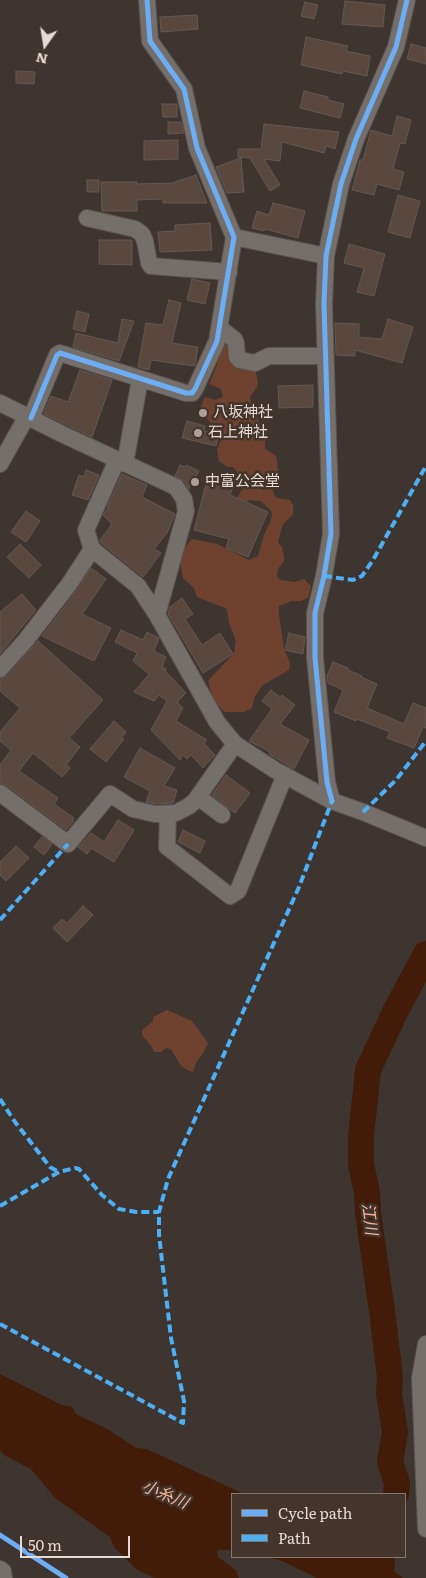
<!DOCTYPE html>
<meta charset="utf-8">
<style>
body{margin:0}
#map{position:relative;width:426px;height:1578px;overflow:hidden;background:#3e3531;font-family:Literata,serif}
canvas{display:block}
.legend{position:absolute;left:231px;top:1493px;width:175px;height:65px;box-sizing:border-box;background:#43342c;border:1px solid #847670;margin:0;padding:6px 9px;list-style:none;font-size:15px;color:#e5dad6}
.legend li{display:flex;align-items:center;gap:10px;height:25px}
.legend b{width:25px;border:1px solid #847670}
.north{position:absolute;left:20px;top:20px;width:50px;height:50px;-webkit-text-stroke:4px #43342c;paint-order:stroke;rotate:193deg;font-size:14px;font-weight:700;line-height:20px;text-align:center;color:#e5dad6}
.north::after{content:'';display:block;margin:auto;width:18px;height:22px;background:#e5dad6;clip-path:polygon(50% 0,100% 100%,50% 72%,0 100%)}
.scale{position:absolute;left:20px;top:1536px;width:110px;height:22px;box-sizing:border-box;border:2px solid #e5dad6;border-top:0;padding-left:6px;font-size:15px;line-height:18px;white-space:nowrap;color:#e5dad6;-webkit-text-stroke:4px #43342c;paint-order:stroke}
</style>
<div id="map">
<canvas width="426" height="1578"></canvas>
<ul class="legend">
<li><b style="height:6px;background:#6dadf4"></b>Cycle path</li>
<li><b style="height:6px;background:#4cb0f7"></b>Path</li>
</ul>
<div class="north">N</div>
<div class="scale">50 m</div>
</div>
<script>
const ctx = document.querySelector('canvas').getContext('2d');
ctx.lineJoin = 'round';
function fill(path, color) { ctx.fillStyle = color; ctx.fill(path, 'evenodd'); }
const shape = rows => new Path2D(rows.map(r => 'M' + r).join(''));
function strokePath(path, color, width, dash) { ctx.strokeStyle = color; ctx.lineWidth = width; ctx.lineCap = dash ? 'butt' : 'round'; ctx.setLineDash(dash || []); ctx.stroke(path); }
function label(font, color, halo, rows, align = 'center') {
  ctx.font = font + ' Literata,"Noto Sans JP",serif'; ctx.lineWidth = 5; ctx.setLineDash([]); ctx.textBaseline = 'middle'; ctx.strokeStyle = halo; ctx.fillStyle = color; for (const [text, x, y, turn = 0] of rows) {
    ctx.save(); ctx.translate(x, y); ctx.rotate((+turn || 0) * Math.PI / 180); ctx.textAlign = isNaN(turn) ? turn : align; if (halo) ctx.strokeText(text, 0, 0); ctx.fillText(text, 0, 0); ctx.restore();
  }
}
fill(shape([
 [224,340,244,356,255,369,258,382,257,387,250,397,252,409,265,432,265,449,275,455,277,460,278,472,276,479,271,485,273,492,276,498,290,500,293,505,293,514,283,524,278,542,282,547,284,556,284,561,278,569,277,576,280,580,295,582,304,579,311,586,308,598,300,601,292,601,279,606,279,615,284,649,290,663,289,670,263,685,255,696,252,708,244,712,224,712,213,700,208,681,234,653,236,641,229,623,227,609,197,597,194,588,183,578,180,561,185,547,192,539,217,544,249,560,258,556,264,535,271,520,272,512,261,501,249,500,242,506,235,502,241,491,251,481,248,474,238,473,233,467,227,467,219,461,217,450,223,434,212,425,200,409,205,397,215,400,223,397,221,389,209,384,217,365,220,351],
 [167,1010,192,1021,208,1043,204,1052,196,1063,193,1072,189,1071,181,1066,171,1049,166,1048,161,1052,154,1052,152,1047,142,1035,142,1030,153,1021,153,1017]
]), '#6e422e');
fill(shape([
 [0,1374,62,1405,72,1407,76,1414,109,1430,136,1448,147,1449,244,1494,232,1494,232,1551,229,1550,217,1550,218,1557,236,1570,239,1578,154,1578,136,1569,114,1547,110,1537,55,1498,31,1469,4,1455,0,1450],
 [268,1557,367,1557,389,1567,403,1578,317,1578,282,1561]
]), '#421c08');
strokePath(shape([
 [396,1494,397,1483,390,1462,395,1432,389,1394,390,1377,382,1311,368,1213,367,1193,361,1164,361,1136,368,1070,396,1010,426,954],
 [381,1578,382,1557]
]), '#421c08', 26);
const building = shape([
 [345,1,385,5,383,27,342,24,345,1],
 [305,2,318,5,314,19,301,16,305,2],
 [197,15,198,29,161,32,160,17,197,15],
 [306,37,348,46,346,51,370,56,367,76,343,71,342,74,301,65,306,37],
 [411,44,426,48,426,64,407,59,411,44],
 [16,71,35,72,34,84,16,83,16,71],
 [304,91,328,97,328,100,344,104,340,118,300,108,304,91],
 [162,104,177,104,177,117,163,117,162,104],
 [397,116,411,120,405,144,400,143,393,169,404,172,399,190,377,184,374,195,352,190,360,160,363,160,371,130,392,136,397,116],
 [168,122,181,122,184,133,168,134,168,122],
 [264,124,339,132,335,149,326,146,324,153,282,142,280,161,264,159,280,185,270,191,250,158,238,157,238,149,261,149,264,124],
 [178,140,178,159,144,160,144,141,178,140],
 [241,158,244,192,227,193,216,167,241,158],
 [196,175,207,203,163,203,163,199,137,200,137,211,102,211,101,182,137,182,137,184,172,183,196,175],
 [87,180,99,180,99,192,87,192,87,180],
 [398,195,420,201,410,238,388,232,398,195],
 [273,203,305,211,298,238,265,229,264,231,252,228,257,211,269,215,273,203],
 [210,223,212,250,160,252,158,232,175,231,175,225,210,223],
 [99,240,132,240,132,265,99,264,99,240],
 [349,244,385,254,374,296,357,292,364,268,344,263,349,244],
 [192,279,210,283,205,304,187,300,192,279],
 [169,300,181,303,172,343,198,347,195,365,194,366,151,360,149,370,138,367,146,323,163,325,169,300],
 [77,311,89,314,85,332,73,329,77,311],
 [122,319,134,321,119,361,73,347,76,333,118,343,122,319],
 [388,319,413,327,402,363,355,350,355,356,336,355,335,323,359,324,359,337,382,339,388,319],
 [80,370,112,380,92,437,44,414,51,396,68,402,80,370],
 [313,385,313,407,279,408,278,386,313,385],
 [187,421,205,426,204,431,219,435,216,446,182,438,187,421],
 [180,465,185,467,186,465,199,471,189,489,184,481,175,476,180,465],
 [86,470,99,475,88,500,72,495,79,475,84,477,86,470],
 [224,472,237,477,230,495,268,512,248,557,226,548,229,539,194,530,208,476,220,482,224,472],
 [122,474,147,485,142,497,175,514,167,533,154,549,161,553,143,577,101,543,100,540,112,524,103,515,108,508,107,507,122,474],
 [26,511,40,521,26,542,11,532,26,511],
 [20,544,41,565,29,578,7,557,20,544],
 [91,568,106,579,82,614,111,628,94,661,42,636,78,589,91,568],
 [22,594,36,610,0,654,0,612,22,594],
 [182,598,193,614,185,619,202,645,220,633,233,654,203,673,168,614,170,607,182,598],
 [121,630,143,640,147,632,159,638,154,651,166,657,162,667,166,669,165,671,186,693,177,702,183,708,176,721,207,740,204,743,215,755,203,768,191,755,187,759,183,755,180,760,151,730,167,701,159,695,154,701,134,692,149,674,133,661,137,653,115,642,121,630],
 [289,633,305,637,303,654,285,650,289,633],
 [38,641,103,700,69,738,80,747,66,765,70,768,62,777,33,753,19,771,58,798,54,804,74,818,72,820,74,821,66,830,6,785,0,783,0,765,11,750,0,741,0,732,20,708,0,691,0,679,7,676,38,641],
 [333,662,348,668,348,670,362,676,361,677,377,684,367,708,404,724,413,703,426,708,426,728,423,727,414,748,387,738,390,732,357,719,356,721,334,712,343,690,328,683,327,676,333,662],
 [271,690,280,697,282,695,295,705,280,724,309,740,294,769,269,754,270,752,249,741,272,709,262,701,271,690],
 [114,721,126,732,121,738,124,739,106,762,90,749,114,721],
 [140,748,175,768,164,786,177,790,173,803,156,804,146,802,150,791,124,777,140,748],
 [226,775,250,793,235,813,212,795,226,775],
 [118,820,134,830,114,862,91,848,87,854,78,847,91,833,104,842,118,820],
 [183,830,205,841,200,853,178,842,183,830],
 [42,837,52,844,44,855,34,847,42,837],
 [16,846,29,858,6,881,0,875,0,862,16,846],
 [83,906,93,915,67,942,53,928,62,919,67,923,83,906]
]);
fill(building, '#5a483e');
strokePath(building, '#615956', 1);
const street = shape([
 [87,218,135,229,142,234,145,241,149,263,151,266,229,272],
 [234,237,326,256],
 [220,328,234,339,236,343,237,357,240,360,255,363,269,356,325,356],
 [0,403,62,434,176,487,184,499,186,511,157,615],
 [31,418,57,355,60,353,186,393,192,393,195,389,217,341,234,237,197,148,184,89,150,41,147,0],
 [117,460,86,530,92,549,138,586,157,615,217,722,235,744,275,770,332,801,363,812,426,838],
 [0,464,27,416],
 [125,464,140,379],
 [0,669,26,640,70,583,92,549],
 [0,793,68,844,110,794,133,809,155,814,176,813,189,806,195,801,235,744],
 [198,797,222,815],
 [332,801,327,782,315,658,315,613,324,576,331,534,324,304,326,256,341,184,356,139,396,47,407,0],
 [168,814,167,847,230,896,238,891,285,775],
 [426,1344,420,1378,426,1529],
 [0,1569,3,1571,4,1578]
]);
strokePath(street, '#5b534f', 18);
strokePath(street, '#756f6c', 16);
strokePath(shape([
 [324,576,353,580,362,576,373,560,426,466],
 [363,812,396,780,426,741],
 [0,920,68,844],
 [0,1099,15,1122,50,1167,59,1172],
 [0,1206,59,1172,75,1168,79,1169,102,1195,119,1209,136,1212,159,1212],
 [0,1324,183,1423,184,1401,171,1338,159,1235,159,1212,168,1179,299,887,332,801]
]), '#4cb0f7', 4, [8, 4]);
strokePath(shape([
 [31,418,57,355,60,353,186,393,192,393,195,389,217,341,234,237,197,148,184,89,150,41,147,0],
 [332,801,327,782,315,658,315,613,324,576,331,534,324,304,326,256,341,184,356,139,396,47,407,0],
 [0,1535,66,1578]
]), '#6dadf4', 5);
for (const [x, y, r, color] of [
 [203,413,5,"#aba09c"],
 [198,433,5,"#aba09c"],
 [195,482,5,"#aba09c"]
]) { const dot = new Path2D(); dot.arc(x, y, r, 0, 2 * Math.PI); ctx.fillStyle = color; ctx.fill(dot); strokePath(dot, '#43342c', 2); }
label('15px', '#e5dad6', '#43342c', [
 ["八坂神社",213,413],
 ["石上神社",208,433],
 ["中富公会堂",205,482]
], 'left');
label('italic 16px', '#f8b697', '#43342c', [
 ["江川",369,1219,82],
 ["小糸川",165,1495,23]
]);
</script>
